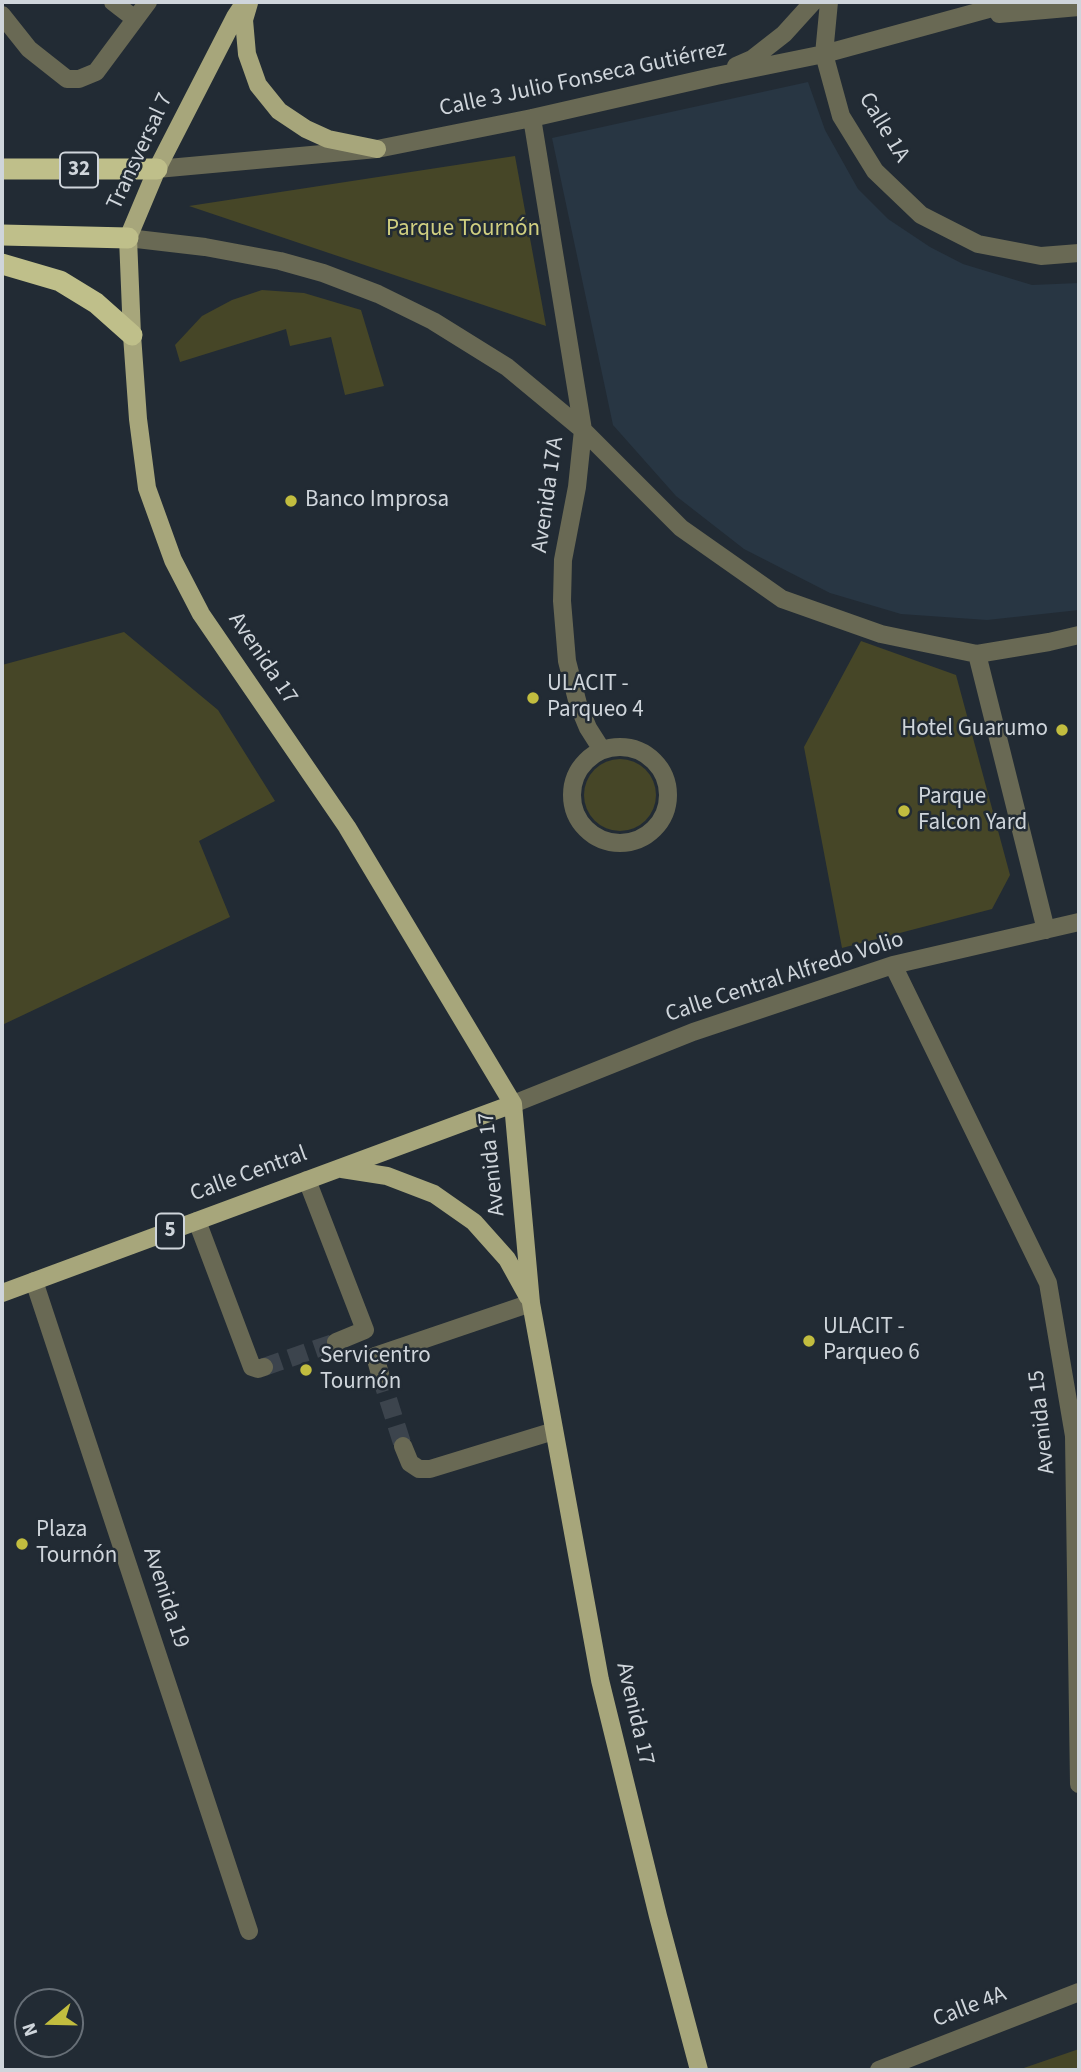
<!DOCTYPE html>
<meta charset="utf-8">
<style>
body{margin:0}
#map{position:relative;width:1081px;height:2072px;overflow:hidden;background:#222b34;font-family:"Source Sans 3",sans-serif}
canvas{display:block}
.frame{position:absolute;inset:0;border:4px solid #cfd5db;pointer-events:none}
.north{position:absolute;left:14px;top:1988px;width:70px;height:70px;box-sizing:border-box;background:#222b34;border:2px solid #676f77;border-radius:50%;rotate:251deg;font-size:19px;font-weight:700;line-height:28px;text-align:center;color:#cfd5db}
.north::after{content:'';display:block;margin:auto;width:24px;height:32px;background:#c2bd3f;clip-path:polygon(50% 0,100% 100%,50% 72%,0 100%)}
</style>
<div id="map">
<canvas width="1081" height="2072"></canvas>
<div class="frame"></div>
<div class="north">N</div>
</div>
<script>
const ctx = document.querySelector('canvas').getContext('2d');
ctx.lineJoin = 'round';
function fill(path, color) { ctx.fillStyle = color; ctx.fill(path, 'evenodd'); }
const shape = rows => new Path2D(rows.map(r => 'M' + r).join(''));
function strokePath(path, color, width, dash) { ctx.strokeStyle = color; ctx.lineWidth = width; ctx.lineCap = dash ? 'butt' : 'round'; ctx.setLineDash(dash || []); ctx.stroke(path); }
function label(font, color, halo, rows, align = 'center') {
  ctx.font = font + ' "Source Sans 3",sans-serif'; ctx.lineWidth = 5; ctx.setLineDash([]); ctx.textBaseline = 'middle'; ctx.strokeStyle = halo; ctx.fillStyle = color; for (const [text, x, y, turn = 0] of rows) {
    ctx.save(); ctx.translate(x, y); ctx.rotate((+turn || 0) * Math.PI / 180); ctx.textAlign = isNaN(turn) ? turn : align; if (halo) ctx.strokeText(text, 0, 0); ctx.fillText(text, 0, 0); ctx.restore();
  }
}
fill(shape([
 [808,82,825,130,858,189,888,219,930,247,963,264,1032,285,1079,283,1079,610,987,620,901,614,830,593,744,549,676,496,613,425,552,138]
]), '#283643');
fill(shape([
 [515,156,546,326,189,206],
 [262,290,304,293,361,310,384,386,345,395,331,337,290,346,286,329,180,362,175,345,202,316,232,300],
 [124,632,218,710,275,801,199,841,230,917,2,1025,2,665],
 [861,641,956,675,1010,875,992,909,842,948,804,747],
 '584 795a36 36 0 1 1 72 0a36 36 0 1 1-72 0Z',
 [1079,2049,1079,2070,1018,2070]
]), '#464627');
strokePath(shape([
 [264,1367,336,1342],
 [380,1374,403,1446]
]), '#3c444d', 18, [18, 9]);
strokePath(shape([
 [113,2,135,19],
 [829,2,824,54,841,116,875,171,921,215,978,244,1041,256,1079,253],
 [999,14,1079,7],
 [2,15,29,49,67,79,79,79,96,72,148,2],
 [736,66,752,59,784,34,813,2],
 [532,118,583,430,577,487,563,560,562,601,567,661,578,704,588,728,602,750],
 [157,169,377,149,532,118,716,76,824,54,1014,2],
 [128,238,205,247,280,261,323,273,378,294,433,321,507,367,583,430,681,528,782,599,881,634,977,654,1049,642,1079,635],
 [977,654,1046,930],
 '572 795a48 48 0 1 1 96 0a48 48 0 1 1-96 0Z',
 [893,965,1048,1283,1074,1436,1079,1784],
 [513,1104,693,1032,893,965,1079,922],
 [307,1180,365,1330,336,1342],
 [197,1221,252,1367,258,1369,264,1367],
 [34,1281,249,1931],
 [380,1374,375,1356,531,1303],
 [403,1446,410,1463,419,1469,430,1469,554,1431],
 [879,2070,1079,1992]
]), '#696954', 18);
strokePath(shape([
 [245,2,235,17,157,169,128,238,132,335,138,419,147,488,173,560,201,614,347,827,513,1104,531,1303,600,1680,658,1916,699,2070],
 [249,3,244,20,247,54,258,85,279,111,306,129,328,139,377,149],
 [342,1169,387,1176,434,1194,474,1222,507,1259,528,1297],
 [2,1293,513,1104]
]), '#a7a67b', 18);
strokePath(shape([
 [2,169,157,169],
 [2,235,128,238],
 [2,264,60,281,96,303,132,335]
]), '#bfbf8a', 21);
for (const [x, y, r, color] of [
 [291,501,7,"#c2bd3f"],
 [533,698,7,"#c2bd3f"],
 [1062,730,7,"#c2bd3f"],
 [904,811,7,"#c2bd3f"],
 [809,1341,7,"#c2bd3f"],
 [306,1370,7,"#c2bd3f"],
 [22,1544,7,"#c2bd3f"]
]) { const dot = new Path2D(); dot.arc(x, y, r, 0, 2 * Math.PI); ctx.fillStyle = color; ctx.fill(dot); strokePath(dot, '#222b34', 2.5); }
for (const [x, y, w] of [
 [79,170,38],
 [170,1231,28]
]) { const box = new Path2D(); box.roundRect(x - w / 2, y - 17.5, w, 35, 5); ctx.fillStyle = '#222b34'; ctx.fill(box); strokePath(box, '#cfd5db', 2); }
label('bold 21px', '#cfd5db', null, [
 ["32",79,170],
 ["5",170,1231]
]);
label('23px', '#cfd5db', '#222b34', [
 ["Calle 3 Julio Fonseca Gutiérrez",583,80,-12],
 ["Calle 1A",883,128,59],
 ["Transversal 7",141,152,-65],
 ["Avenida 17A",549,495,-82],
 ["Avenida 17",262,659,56],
 ["Calle Central Alfredo Volio",785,978,-18],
 ["Avenida 17",493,1164,-96],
 ["Calle Central",249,1175,-20],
 ["Avenida 15",1043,1422,-96],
 ["Avenida 19",165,1598,72],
 ["Avenida 17",634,1714,77],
 ["Calle 4A",970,2008,-21]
]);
label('23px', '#d0cf80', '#222b34', [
 ["Parque Tournón",463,230]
]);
label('23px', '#cfd5db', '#222b34', [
 ["Banco Improsa",305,501],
 ["ULACIT -",547,685],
 ["Parqueo 4",547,711],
 ["Hotel Guarumo",1048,730,"right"],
 ["Parque",918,798],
 ["Falcon Yard",918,824],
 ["ULACIT -",823,1328],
 ["Parqueo 6",823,1354],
 ["Servicentro",320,1357],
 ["Tournón",320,1383],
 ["Plaza",36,1531],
 ["Tournón",36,1557]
], 'left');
</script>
